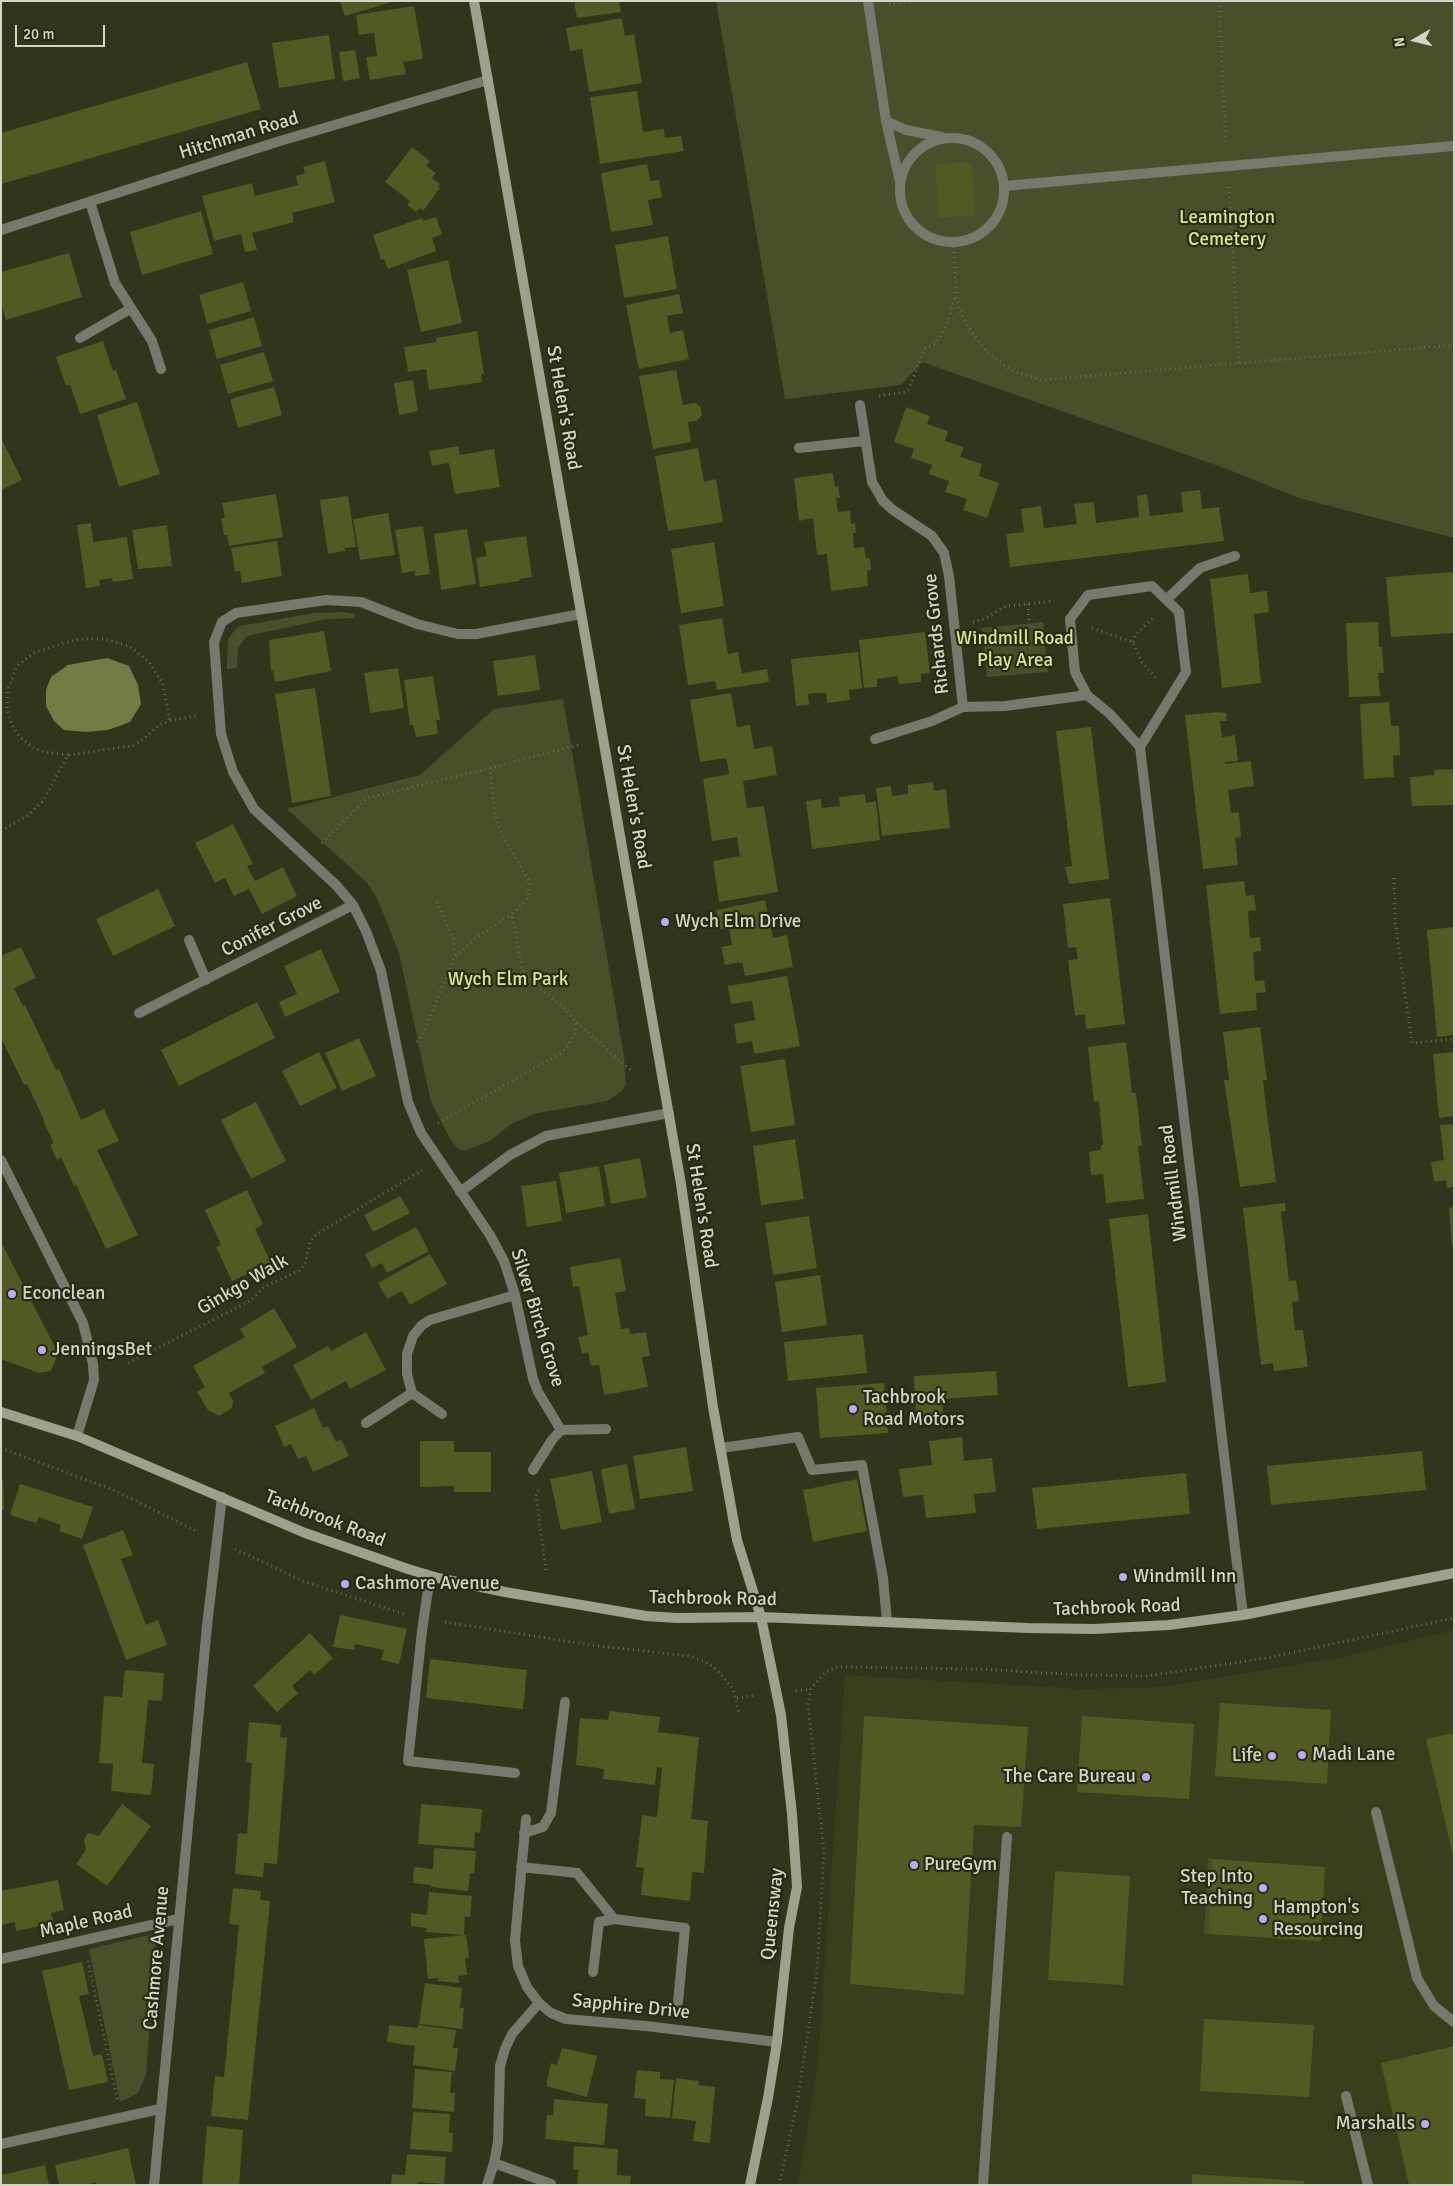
<!DOCTYPE html>
<style>
body{margin:0}
#map{position:relative;width:1455px;height:2186px;overflow:hidden;background:#31351b;font-family:Signika,sans-serif}
canvas{display:block}
.frame{position:absolute;inset:0;border:2px solid #d3d6c7;pointer-events:none}
.north{position:absolute;left:1390px;top:15px;width:50px;height:50px;-webkit-text-stroke:4px #272b11;paint-order:stroke;rotate:262deg;font-size:14px;font-weight:700;line-height:20px;text-align:center;color:#d3d6c7}
.north::after{content:'';display:block;margin:auto;width:18px;height:22px;background:#d3d6c7;clip-path:polygon(50% 0,100% 100%,50% 72%,0 100%)}
.scale{position:absolute;left:15px;top:25px;width:90px;height:22px;box-sizing:border-box;border:2px solid #d3d6c7;border-top:0;padding-left:6px;font-size:15px;line-height:18px;white-space:nowrap;color:#d3d6c7;-webkit-text-stroke:4px #272b11;paint-order:stroke}
</style>
<div id="map">
<canvas width="1455" height="2186"></canvas>
<div class="frame"></div>
<div class="north">N</div>
<div class="scale">20 m</div>
</div>
<script>
const ctx = document.querySelector('canvas').getContext('2d');
ctx.lineJoin = 'round';
function fill(path, color) { ctx.fillStyle = color; ctx.fill(path, 'evenodd'); }
const shape = rows => new Path2D(rows.map(r => 'M' + r).join(''));
function strokePath(path, color, width, dash) { ctx.strokeStyle = color; ctx.lineWidth = width; ctx.lineCap = dash ? 'butt' : 'round'; ctx.setLineDash(dash || []); ctx.stroke(path); }
function label(font, color, halo, rows, align = 'center') {
  ctx.font = font + ' Signika,sans-serif'; ctx.lineWidth = 4.5; ctx.setLineDash([]); ctx.textBaseline = 'middle'; ctx.strokeStyle = halo; ctx.fillStyle = color; for (const [text, x, y, turn = 0] of rows) {
    ctx.save(); ctx.translate(x, y); ctx.rotate((+turn || 0) * Math.PI / 180); ctx.textAlign = isNaN(turn) ? turn : align; if (halo) ctx.strokeText(text, 0, 0); ctx.fillText(text, 0, 0); ctx.restore();
  }
}
fill(shape([
 [1454,1630,1454,2185,798,2185,818,2061,845,1675,1083,1689,1160,1687,1339,1658]
]), '#3a3e1d');
fill(shape([
 [716,1,1454,1,1454,538,1299,498,1227,469,922,362,901,385,785,399],
 [344,612,355,614,354,618,327,619,247,636,238,648,237,668,227,669,228,639,235,630,240,626,315,613],
 [1043,622,1048,672,987,677,982,628],
 [563,699,624,1057,626,1084,622,1091,607,1101,537,1113,511,1124,490,1141,464,1151,458,1149,450,1139,431,1102,399,953,377,898,367,883,287,809,420,775,494,709],
 [1208,1857,1212,1859,1208,1934,1204,1934],
 [153,1934,156,1939,146,2075,138,2093,120,2102,89,1949]
]), '#494f2a');
fill(shape([
 [107,658,129,666,138,685,141,704,130,722,108,730,86,732,64,730,54,721,46,706,46,690,51,677,68,665]
]), '#747c46');
fill(shape([
 [340,1,392,1,392,2,345,16],
 [574,1,619,1,621,12,577,18],
 [414,6,423,59,403,62,406,74,370,80,366,57,377,56,374,33,359,35,356,15],
 [622,18,625,36,634,34,642,83,589,92,582,49,570,51,566,28],
 [329,35,335,79,279,88,272,43],
 [355,50,360,78,343,81,339,52],
 [247,62,261,109,1,184,1,133],
 [637,91,643,132,664,129,665,138,681,136,684,151,600,164,590,97],
 [412,147,430,161,426,166,436,173,432,178,440,184,438,186,440,188,423,211,420,208,416,212,407,205,410,201,385,182],
 [325,161,335,202,292,213,294,222,252,233,257,250,245,252,241,234,214,241,202,196,252,183,255,196,298,185,296,176,305,173,303,167],
 [972,162,975,215,939,218,935,164],
 [647,164,650,181,659,180,662,197,648,200,653,225,611,232,601,173],
 [201,211,213,254,142,275,130,232],
 [436,217,442,234,432,238,436,251,388,269,384,259,381,260,373,235,422,218,423,221],
 [668,236,677,289,624,298,615,245],
 [69,253,82,297,6,320,1,303,1,272],
 [448,260,462,323,421,332,407,270],
 [243,282,251,311,207,324,199,295],
 [679,294,683,313,667,316,670,333,683,330,689,359,639,369,626,305],
 [254,317,262,346,217,359,209,330],
 [477,331,484,374,481,374,482,382,429,390,426,369,408,372,404,347,437,342,436,338],
 [103,341,113,371,116,370,126,399,80,414,70,385,66,386,56,357],
 [264,352,273,381,228,394,220,365],
 [676,370,683,405,696,403,701,408,702,415,697,421,688,422,691,442,653,449,639,376],
 [413,380,418,411,399,415,394,383],
 [274,387,282,415,238,428,230,399],
 [137,402,160,474,119,487,97,415],
 [906,407,930,416,927,424,948,431,945,441,964,447,960,457,982,464,979,476,999,483,987,518,963,510,967,499,945,492,949,481,929,474,932,465,911,458,914,449,894,442],
 [1,438,22,480,1,490],
 [458,446,460,455,494,449,500,487,455,494,449,463,432,466,429,451],
 [698,448,704,482,716,479,723,522,668,531,655,456],
 [833,473,835,487,838,486,840,498,836,498,838,512,850,511,851,524,855,523,856,533,853,533,854,548,864,547,866,558,870,558,871,570,867,570,868,586,831,591,827,554,817,555,813,518,799,521,794,478],
 [1200,490,1202,509,1219,507,1224,541,1010,567,1006,534,1024,532,1021,509,1041,506,1044,528,1077,524,1074,504,1094,502,1096,523,1139,517,1137,496,1147,494,1150,516,1183,512,1181,492],
 [276,494,283,537,229,546,227,535,224,535,221,518,225,518,222,503],
 [348,496,356,547,345,548,345,551,328,554,320,500],
 [388,513,395,555,360,560,353,519],
 [91,523,93,542,127,537,133,579,113,582,112,578,99,580,100,586,86,588,77,525],
 [167,525,172,566,138,569,132,530],
 [423,526,430,574,415,576,415,571,402,573,395,530],
 [467,529,476,584,441,590,434,534],
 [526,536,532,577,519,579,519,581,480,587,476,558,487,556,484,542],
 [277,541,282,576,242,583,240,571,235,571,231,548],
 [714,542,724,606,681,613,671,549],
 [1454,572,1454,633,1391,637,1386,577],
 [1248,574,1250,593,1267,591,1269,612,1254,614,1261,683,1222,688,1210,579],
 [722,618,728,654,738,652,742,673,767,669,769,682,717,690,715,681,688,685,679,625],
 [1378,622,1379,647,1382,647,1384,673,1378,673,1380,696,1349,697,1346,623],
 [324,631,331,671,275,682,273,670,271,671,269,640],
 [925,632,930,673,921,674,921,682,899,684,897,676,877,679,877,687,864,688,859,640],
 [858,652,862,688,849,690,850,700,827,703,826,693,816,693,808,694,809,705,796,706,791,659],
 [535,655,540,690,498,696,493,661],
 [398,668,404,708,370,713,364,673],
 [433,676,440,720,436,720,438,734,416,737,413,725,410,725,404,680],
 [315,688,331,796,292,803,275,694],
 [731,693,737,727,750,725,754,749,772,746,777,775,743,781,747,808,764,806,778,892,719,902,713,861,740,856,737,837,712,841,703,779,729,774,728,766,726,758,700,762,690,700],
 [1389,702,1391,726,1399,726,1400,755,1393,755,1394,777,1364,779,1360,704],
 [1219,712,1226,713,1227,721,1220,721,1222,737,1235,735,1238,761,1225,762,1225,764,1251,761,1254,786,1228,790,1231,813,1239,812,1241,837,1235,838,1238,865,1203,869,1185,715],
 [1091,727,1109,879,1069,884,1065,867,1072,866,1056,731],
 [1454,769,1454,805,1412,806,1410,777,1434,775,1434,770],
 [933,782,934,791,946,789,950,828,882,836,876,788,891,786,892,796,908,794,908,785],
 [865,794,866,803,876,801,880,840,812,849,806,801,821,799,822,808,840,806,839,797],
 [233,824,253,864,247,866,255,881,283,867,297,896,262,914,249,889,234,896,225,878,215,883,195,843],
 [1244,881,1246,896,1254,895,1255,902,1256,910,1248,911,1250,938,1260,937,1261,951,1253,952,1255,981,1264,980,1266,992,1256,993,1257,1010,1220,1014,1206,885],
 [158,889,175,926,113,956,96,919],
 [1110,898,1125,1024,1086,1029,1085,1014,1075,1016,1068,960,1078,959,1076,947,1068,948,1063,904],
 [765,900,773,938,787,935,793,967,745,976,742,962,725,965,721,947,732,945,729,928,720,929,716,910],
 [1454,927,1454,1035,1437,1037,1427,930],
 [21,947,36,978,14,988,23,1006,25,1005,56,1070,59,1069,81,1120,104,1109,119,1141,97,1150,138,1235,106,1249,76,1185,74,1186,61,1157,57,1160,50,1145,54,1143,43,1121,44,1120,27,1084,24,1085,1,1038,1,956],
 [321,949,340,992,285,1017,279,1002,297,994,284,966],
 [787,976,800,1046,754,1054,752,1041,737,1044,734,1024,755,1020,752,1001,731,1004,728,986],
 [257,1002,275,1038,179,1086,161,1050],
 [1260,1027,1267,1080,1263,1080,1266,1106,1276,1182,1240,1187,1224,1080,1229,1080,1223,1032],
 [359,1038,376,1076,342,1091,325,1053],
 [1126,1042,1132,1093,1136,1093,1142,1146,1138,1146,1144,1199,1106,1203,1103,1174,1091,1175,1089,1152,1101,1150,1101,1146,1103,1145,1099,1101,1094,1102,1088,1047],
 [319,1052,337,1088,300,1106,282,1071],
 [1454,1052,1454,1116,1439,1118,1433,1054],
 [785,1059,795,1125,751,1132,740,1066],
 [256,1102,286,1161,251,1179,221,1120],
 [1454,1124,1454,1187,1447,1188,1446,1180,1434,1182,1431,1162,1444,1160,1440,1125],
 [795,1139,804,1199,761,1205,753,1146],
 [640,1158,647,1197,611,1204,604,1165],
 [599,1166,605,1206,566,1213,559,1173],
 [556,1181,562,1221,527,1227,521,1186],
 [247,1190,263,1224,255,1229,271,1263,232,1281,216,1247,221,1245,205,1210],
 [400,1196,410,1213,373,1232,364,1215],
 [1285,1203,1286,1211,1281,1212,1289,1281,1296,1280,1299,1301,1292,1302,1295,1330,1303,1330,1308,1367,1274,1371,1273,1363,1261,1365,1243,1208],
 [1454,1207,1454,1246,1452,1246,1449,1208],
 [1148,1214,1166,1382,1128,1387,1109,1219],
 [809,1216,817,1268,773,1275,765,1223],
 [416,1227,429,1251,387,1273,382,1263,372,1268,365,1254],
 [1,1242,58,1353,51,1371,39,1373,1,1359],
 [430,1254,447,1284,410,1305,402,1291,387,1299,378,1283],
 [620,1258,626,1291,615,1293,621,1329,629,1328,630,1334,646,1332,650,1356,642,1357,648,1387,604,1395,599,1365,591,1366,588,1352,582,1354,578,1337,588,1335,579,1286,573,1287,570,1267],
 [820,1275,827,1325,782,1332,775,1282],
 [274,1308,297,1347,262,1367,265,1373,229,1393,233,1401,232,1408,219,1416,208,1410,197,1392,205,1387,193,1366,245,1337,240,1329],
 [366,1332,386,1370,350,1389,346,1381,311,1400,293,1365,328,1346,331,1351],
 [863,1334,867,1373,788,1381,784,1342],
 [996,1371,998,1395,942,1399,943,1414,916,1416,914,1376],
 [884,1383,888,1433,820,1438,816,1388],
 [314,1408,323,1428,328,1426,336,1442,341,1439,349,1456,313,1472,306,1456,298,1459,291,1444,284,1447,275,1426],
 [962,1437,964,1461,992,1458,996,1492,974,1494,976,1513,926,1518,923,1495,903,1497,899,1469,932,1465,929,1441],
 [420,1441,454,1441,454,1452,491,1452,491,1492,454,1492,454,1486,420,1487],
 [686,1447,693,1491,640,1499,633,1456],
 [1422,1451,1426,1490,1271,1505,1267,1466],
 [627,1464,635,1509,609,1514,601,1469],
 [592,1471,602,1522,561,1530,550,1479],
 [1186,1473,1190,1514,1037,1529,1032,1488],
 [857,1479,867,1531,813,1542,803,1490],
 [1,1480,3,1480,4,1510,1,1510],
 [20,1484,93,1507,82,1539,59,1531,61,1525,39,1517,36,1523,10,1515],
 [123,1530,133,1555,121,1559,146,1625,158,1620,167,1645,126,1660,83,1545],
 [340,1615,407,1629,399,1664,381,1660,384,1650,355,1644,354,1650,333,1647],
 [310,1633,333,1658,314,1675,310,1670,292,1686,298,1693,277,1712,253,1686],
 [430,1659,527,1670,523,1709,426,1698],
 [125,1670,164,1673,162,1701,148,1700,142,1763,154,1764,151,1795,111,1791,113,1764,99,1763,104,1696,122,1697],
 [1220,1703,1331,1710,1327,1784,1215,1776],
 [610,1711,660,1717,658,1732,699,1737,691,1819,708,1821,704,1873,692,1872,690,1901,641,1895,644,1868,636,1867,642,1815,657,1817,662,1768,657,1767,655,1785,603,1779,604,1769,576,1765,580,1718,608,1720],
 [864,1716,1028,1727,1021,1827,974,1825,964,1995,850,1984],
 [1082,1716,1194,1724,1189,1799,1077,1792],
 [249,1722,281,1725,280,1737,287,1738,277,1864,264,1863,263,1877,235,1874,238,1833,247,1834,252,1763,246,1762],
 [1454,1733,1454,1856,1453,1856,1426,1739],
 [122,1804,151,1826,107,1886,76,1864,86,1850,84,1839,88,1833,99,1836],
 [421,1804,482,1809,480,1833,475,1832,474,1848,418,1844],
 [434,1848,476,1851,474,1873,470,1873,468,1891,431,1887,431,1885,413,1883,414,1867,433,1869],
 [1212,1859,1325,1867,1321,1941,1208,1934],
 [1055,1871,1130,1876,1123,1985,1048,1980],
 [58,1880,64,1910,51,1913,54,1923,16,1931,15,1922,1,1925,1,1891],
 [233,1888,261,1891,260,1900,270,1901,248,2120,211,2116,215,2076,224,2077,239,1925,229,1924],
 [429,1892,472,1896,470,1917,465,1916,464,1935,426,1932,427,1928,411,1926,411,1913,427,1915],
 [464,1935,466,1935,469,1958,465,1959,467,1975,458,1976,459,1983,438,1981,438,1978,428,1979,424,1939],
 [82,1962,89,1994,79,1996,93,2056,102,2054,108,2082,69,2090,42,1971],
 [425,1983,462,1988,460,2008,464,2008,462,2029,419,2024],
 [1204,2019,1314,2025,1309,2097,1200,2091],
 [389,2025,417,2028,418,2025,456,2030,453,2048,458,2048,455,2071,413,2065,415,2046,387,2042],
 [1454,2046,1454,2185,1409,2185,1381,2063],
 [562,2048,597,2056,587,2097,546,2086,551,2063,557,2065],
 [415,2069,452,2072,450,2093,455,2093,454,2112,412,2108],
 [637,2070,660,2072,660,2079,674,2080,670,2118,645,2116,646,2099,634,2098],
 [676,2078,699,2081,698,2085,715,2087,710,2143,693,2141,696,2121,672,2118],
 [554,2099,608,2104,604,2145,545,2139,547,2115,553,2115],
 [413,2112,450,2114,449,2133,453,2133,452,2152,410,2149],
 [207,2126,243,2130,239,2185,202,2185],
 [574,2146,618,2149,617,2175,631,2176,630,2185,577,2185,578,2170,573,2169],
 [128,2148,136,2185,97,2185,96,2182,86,2185,59,2185,55,2165],
 [407,2154,446,2157,444,2184,418,2182,417,2185,391,2185,392,2174,405,2175],
 [45,2165,49,2185,1,2185,1,2175],
 [1192,2174,1304,2181,1304,2185,1192,2185]
]), '#525923');
strokePath(shape([
 [1219,1,1226,146],
 [889,4,914,1],
 [1229,187,1239,364],
 [954,242,956,293,959,310,968,327,986,351,1011,370,1041,380,1454,345],
 [879,396,905,392,909,389,924,349,936,343,946,327,956,295],
 [1028,604,1029,623],
 [973,622,984,619,1006,606,1054,601],
 [1092,628,1133,642,1142,663,1157,679],
 [1133,642,1136,634,1155,616],
 [68,755,51,753,35,749,21,738,12,725,7,708,8,689,17,666,34,653,61,644,80,639,104,639,129,646,149,662,163,684,170,721],
 [490,768,578,745],
 [1,831,27,816,43,801,68,755,132,746,141,741,159,725,170,721,199,715],
 [322,843,367,798,490,768,495,816,505,840,530,883,527,899,512,914,521,965,528,979,563,1007,575,1021,633,1072],
 [1394,878,1395,921,1412,1043,1454,1039],
 [437,902,453,939,455,955],
 [417,1042,422,1036,455,956,476,938,512,914],
 [438,1123,563,1052,576,1032,575,1021],
 [128,1363,250,1301,264,1287,299,1271,305,1264,310,1242,314,1236,422,1170],
 [1,1448,116,1491,198,1532],
 [538,1490,536,1496,546,1571],
 [235,1549,305,1582,404,1614],
 [445,1622,591,1645,688,1656,704,1661,716,1669,725,1679,733,1689,739,1714],
 [796,1691,811,1689],
 [737,1698,755,1695],
 [88,1961,117,2099],
 [779,2185,797,2104,817,1972,824,1852,808,1705,811,1689,825,1672,837,1667,981,1669,1081,1675,1146,1676,1267,1658,1454,1618]
]), '#686c55', 3, [1, 4]);
strokePath(shape([
 [868,1,886,121,900,182],
 [886,121,906,130,942,137],
 '900 190a52 52 0 1 1 104 0a52 52 0 1 1-104 0Z',
 [1004,186,1454,146],
 [721,1448,798,1437,812,1470,862,1465,883,1578,887,1622],
 [430,1576,422,1631,408,1761,515,1773],
 [1376,1812,1417,1978,1434,2006,1454,2022],
 [524,1833,543,1827,551,1813,565,1702],
 [577,1873,614,1919,685,1928,678,2002],
 [593,1972,599,1922,614,1919],
 [1346,2096,1368,2185],
 [986,2141,1007,1837]
]), '#77796c', 10);
strokePath(shape([
 [90,202,115,283,152,341,161,369],
 [1,230,280,141,488,80],
 [80,338,130,309],
 [860,405,872,482,883,501,893,510,932,536,944,553,949,576,963,707],
 [799,448,864,441],
 [1152,586,1179,612,1186,672,1140,747,1110,714,1087,695,1075,672,1070,619,1088,595,1152,586],
 [1167,599,1200,568,1235,556],
 [875,739,932,721,963,707,1005,706,1087,695],
 [1140,747,1243,1615],
 [189,940,206,980],
 [139,1013,353,905],
 [1,1160,83,1323,87,1339,93,1364,94,1380,77,1436],
 [460,1192,510,1155,546,1136,669,1113],
 [442,1414,412,1393,407,1374,407,1354,413,1336,422,1325,430,1320,515,1295],
 [366,1423,412,1393],
 [561,1430,538,1392,533,1379,515,1295,504,1261,490,1235,421,1133,408,1102,381,971,366,931,353,905,336,885,254,809,233,772,221,734,214,642,222,622,236,613,326,600,361,602,417,624,458,634,476,634,581,614],
 [533,1470,552,1440,561,1430,606,1429],
 [526,1819,515,1940,518,1966,527,1987,539,2003,551,2013,566,2019,646,2026,777,2042],
 [521,1867,577,1873],
 [1,1959,178,1919],
 [1,2144,160,2109],
 [494,2163,551,2184],
 [154,2185,207,1626,222,1497],
 [487,2185,494,2163,498,2142,500,2066,505,2049,512,2034,539,2003],
 [983,2185,986,2141]
]), '#77796c', 10);
strokePath(shape([
 [474,1,681,1184,713,1407,737,1540,761,1617,781,1715,792,1814,797,1887,789,1928,777,2042,768,2098,750,2185],
 [1,1412,77,1436,305,1533,408,1569,438,1578,505,1592,646,1616,677,1618,761,1617,1028,1628,1094,1629,1169,1625,1243,1615,1454,1573]
]), '#9da18d', 10);
for (const [x, y, r, color] of [
 [665,922,5,"#bda9f5"],
 [12,1294,5,"#bda9f5"],
 [42,1350,5,"#bda9f5"],
 [853,1409,5,"#bda9f5"],
 [1123,1577,5,"#bda9f5"],
 [345,1584,5,"#bda9f5"],
 [1302,1755,5,"#bda9f5"],
 [1272,1756,5,"#bda9f5"],
 [1146,1777,5,"#bda9f5"],
 [914,1865,5,"#bda9f5"],
 [1263,1888,5,"#bda9f5"],
 [1263,1919,5,"#bda9f5"],
 [1425,2124,5,"#bda9f5"]
]) { const dot = new Path2D(); dot.arc(x, y, r, 0, 2 * Math.PI); ctx.fillStyle = color; ctx.fill(dot); strokePath(dot, '#272b11', 2); }
label('19px', '#d3d6c7', '#272b11', [
 ["Hitchman Road",239,136,-17],
 ["St Helen's Road",563,408,80],
 ["Richards Grove",937,634,-96],
 ["St Helen's Road",633,807,80],
 ["Conifer Grove",272,927,-27],
 ["Windmill Road",1174,1183,-97],
 ["St Helen's Road",701,1206,81],
 ["Ginkgo Walk",243,1285,-30],
 ["Silver Birch Grove",537,1318,73],
 ["Tachbrook Road",325,1519,21],
 ["Tachbrook Road",713,1599,1],
 ["Tachbrook Road",1117,1608,-2],
 ["Queensway",773,1914,-84],
 ["Maple Road",86,1922,-13],
 ["Cashmore Avenue",157,1958,-85],
 ["Sapphire Drive",631,2007,6]
]);
label('19px', '#d8e592', '#272b11', [
 ["Leamington",1227,218],
 ["Cemetery",1227,240],
 ["Windmill Road",1015,639],
 ["Play Area",1015,661],
 ["Wych Elm Park",508,980]
]);
label('19px', '#d3d6c7', '#272b11', [
 ["Wych Elm Drive",675,922],
 ["Econclean",22,1294],
 ["JenningsBet",52,1350],
 ["Tachbrook",863,1398],
 ["Road Motors",863,1420],
 ["Windmill Inn",1133,1577],
 ["Cashmore Avenue",355,1584],
 ["Madi Lane",1312,1755],
 ["Life",1262,1756,"right"],
 ["The Care Bureau",1136,1777,"right"],
 ["PureGym",924,1865],
 ["Step Into",1253,1877,"right"],
 ["Teaching",1253,1899,"right"],
 ["Hampton's",1273,1908],
 ["Resourcing",1273,1930],
 ["Marshalls",1415,2124,"right"]
], 'left');
</script>
